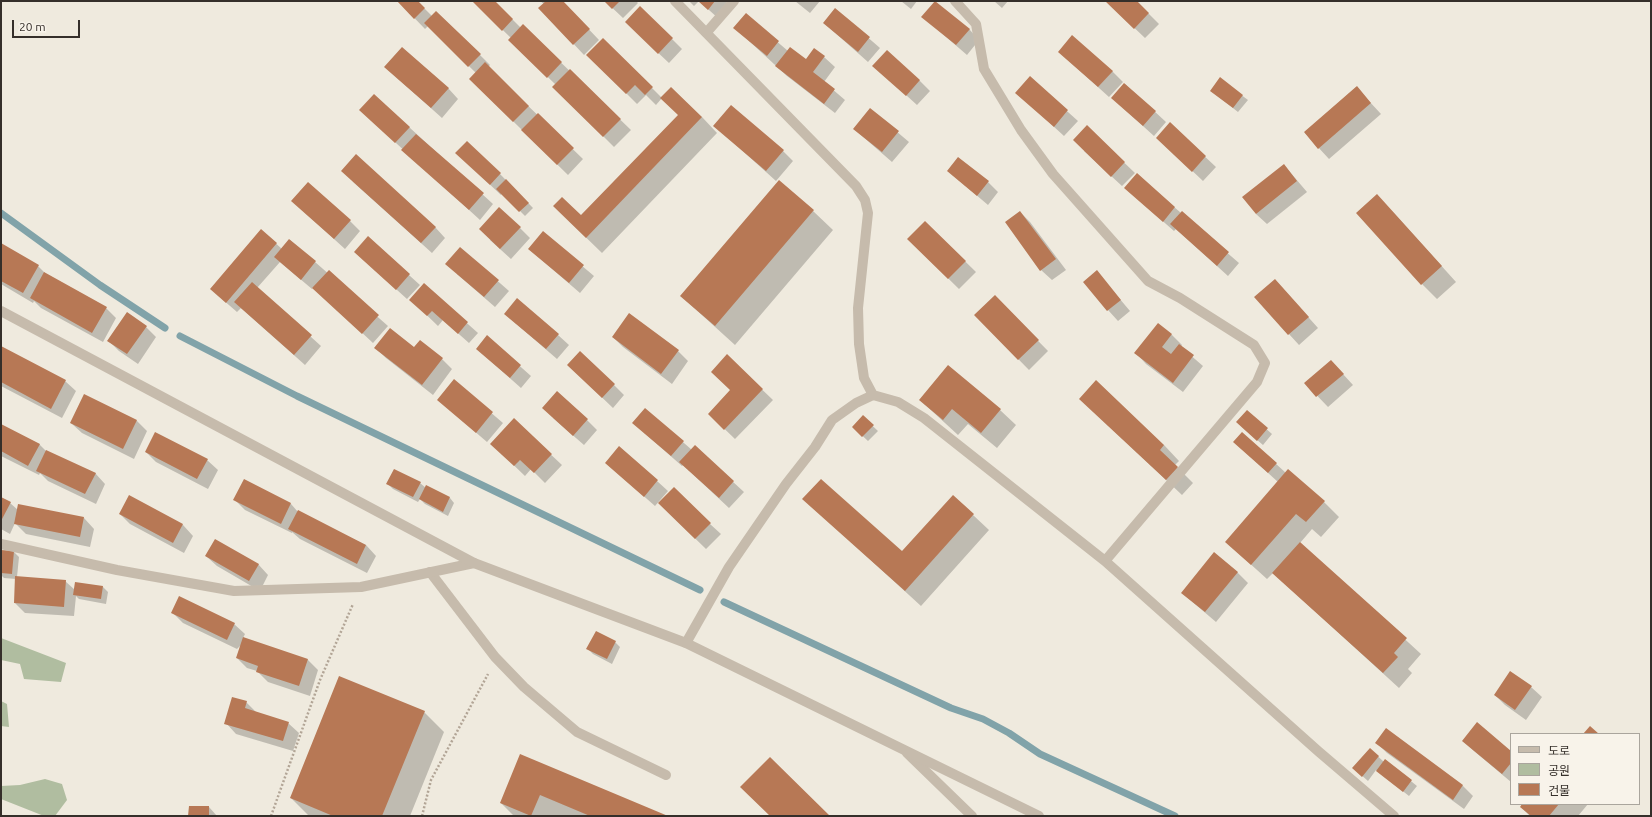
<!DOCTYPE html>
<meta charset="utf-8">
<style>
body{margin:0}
#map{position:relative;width:1652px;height:817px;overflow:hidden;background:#efeade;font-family:Ubuntu,"Noto Sans KR",sans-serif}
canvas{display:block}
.frame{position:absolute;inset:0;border:2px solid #352f2a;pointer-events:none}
.legend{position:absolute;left:1510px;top:733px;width:130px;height:72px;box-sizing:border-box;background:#f8f3ea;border:1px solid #aaa59d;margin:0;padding:5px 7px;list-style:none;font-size:12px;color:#352f2a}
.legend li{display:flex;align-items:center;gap:8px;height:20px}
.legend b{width:20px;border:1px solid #aaa59d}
.scale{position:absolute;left:12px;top:20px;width:68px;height:18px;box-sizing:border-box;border:2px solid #352f2a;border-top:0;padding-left:5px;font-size:12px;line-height:14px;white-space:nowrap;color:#352f2a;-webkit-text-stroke:3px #f8f3ea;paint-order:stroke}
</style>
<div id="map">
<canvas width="1652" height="817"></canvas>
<div class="frame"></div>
<ul class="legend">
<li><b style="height:5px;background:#c6bbac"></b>도로</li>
<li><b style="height:11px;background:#b0bda0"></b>공원</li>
<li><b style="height:11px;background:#b77855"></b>건물</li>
</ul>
<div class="scale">20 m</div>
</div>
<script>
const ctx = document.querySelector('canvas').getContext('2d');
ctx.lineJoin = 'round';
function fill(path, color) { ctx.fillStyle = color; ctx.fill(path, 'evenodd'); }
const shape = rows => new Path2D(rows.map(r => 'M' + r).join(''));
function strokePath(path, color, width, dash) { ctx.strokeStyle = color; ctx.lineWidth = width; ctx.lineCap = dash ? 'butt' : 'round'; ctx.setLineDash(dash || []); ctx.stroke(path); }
fill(shape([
 [1,638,66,663,61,682,24,679,20,664,1,660],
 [1,701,7,704,9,727,1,726],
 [45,779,62,784,67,800,55,816,44,816,1,799,1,786,20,785]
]), '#b0bda0');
fill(shape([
 [1,210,100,284,166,327,164,330,98,287,37,242,1,215],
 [181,335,298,395,701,589,700,592,296,397,179,337],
 [725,600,918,691,984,718,1009,731,1041,752,1179,816,1171,816,1071,771,1039,755,982,721,917,694,723,603]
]), '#e7ddb9');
fill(shape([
 [398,1,417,1,432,16,480,55,490,65,488,67,583,159,568,175,470,79,476,73,428,26,425,29],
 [473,1,494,1,521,28,523,26,631,130,614,147,554,87,556,85,520,50,511,38],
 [540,1,562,1,599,40,584,55,540,8,544,4],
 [605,1,636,1,638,3,623,18],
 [689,1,725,1,730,6,719,19,699,1,694,6],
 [795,1,820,1,810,13],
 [901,1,917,1,911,9],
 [994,1,1008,1,1002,8],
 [1106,1,1136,1,1159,24,1145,38],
 [640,7,682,49,669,63,636,32],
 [835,9,880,48,868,62,824,23],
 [746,15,788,51,806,61,824,57,835,67,824,82,845,100,835,113,787,76,735,28],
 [923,17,969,29,979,40,967,55],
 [603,39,662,98,702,117,717,133,602,253,569,221,581,217,679,115,662,98,656,105,646,95,637,104,588,55],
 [1059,52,1112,71,1123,82,1109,97],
 [874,66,919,80,930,91,917,105],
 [396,77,448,88,458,99,442,118],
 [1030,78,1078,121,1064,136,1017,93],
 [1220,79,1248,100,1238,112,1211,91],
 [1125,84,1166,122,1154,136,1123,108],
 [1356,87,1381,114,1329,159,1305,133],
 [870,109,909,142,892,162,854,129],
 [360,110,409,127,493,204,480,220],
 [1170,124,1216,167,1203,181,1168,148],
 [715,126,783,151,793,161,776,181],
 [1087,127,1135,173,1122,186,1084,151],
 [467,143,500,174,533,208,525,216,502,193,501,195,467,163],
 [1284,165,1307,192,1267,224,1256,214],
 [948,171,988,182,998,192,988,205],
 [1137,175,1239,263,1228,276,1176,229,1174,231,1125,188],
 [352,181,435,227,445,238,432,253],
 [303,211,350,221,360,231,345,249],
 [813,211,833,230,735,345,681,296],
 [1392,211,1456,282,1437,299,1422,284],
 [1020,212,1030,222,1066,270,1052,280,1041,270],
 [925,222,976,272,959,289,908,239],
 [520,228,530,238,511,259,490,240],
 [261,230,282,249,290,240,388,326,373,343,313,287,312,289,280,262,257,288,321,346,305,365,241,308,237,312,222,299],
 [543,233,594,276,580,293,529,249],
 [368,238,420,285,407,299,366,262],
 [1,244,38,266,47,275,106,308,116,318,103,342,41,308,34,301,33,303,1,284],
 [460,248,509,291,495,307,457,274],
 [1097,272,1130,311,1118,321,1108,310],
 [424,285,478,333,469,343,443,320,438,326,411,300],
 [1285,291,1318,328,1299,345,1256,298],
 [995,297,1048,351,1029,370,975,315],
 [505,314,558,335,569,345,557,359],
 [1158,324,1172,335,1182,345,1181,347,1203,366,1183,392,1146,364,1136,353],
 [146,327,156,337,138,364,119,351,109,341],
 [487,337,531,376,521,388,477,349],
 [613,337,678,351,688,361,672,384,623,347],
 [1,347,65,381,76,391,62,418,1,386],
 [376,348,415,348,442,359,452,369,433,395,386,358],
 [727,356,773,400,735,439,709,414,732,391],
 [1331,361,1353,385,1328,407,1305,383],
 [568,365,614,385,624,395,613,408],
 [454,381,503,423,487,442,438,400],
 [84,396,137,421,147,431,134,459,82,433,71,423],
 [920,400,1000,410,1016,425,997,448,968,424,958,435],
 [645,409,692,450,695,447,744,492,729,508,683,465,682,466,633,423],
 [1247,412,1272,434,1263,445,1242,427],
 [1096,414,1164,445,1179,461,1175,465,1193,483,1182,495],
 [863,417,878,431,868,441,853,427],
 [553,418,587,420,597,430,584,445],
 [514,420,562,465,545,483,531,469,525,476,502,454],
 [1,425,39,444,47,452,95,473,105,484,96,504,48,481,40,473,39,475,1,456],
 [1242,433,1286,473,1324,502,1339,517,1321,537,1312,529,1300,543,1421,654,1408,669,1412,673,1399,688,1273,573,1267,579,1226,542,1278,482,1234,442],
 [146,452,207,460,218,470,208,489,156,462],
 [606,463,657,481,668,491,655,506],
 [244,481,291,504,298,512,366,545,376,556,367,573,300,539,292,532,292,533,245,510,235,500],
 [420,483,426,488,450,498,454,503,448,516,425,504,420,499,418,502,393,489,388,484],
 [129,497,183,525,193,536,184,553,130,524,120,514],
 [1,498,10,503,18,510,84,518,94,529,90,547,26,534,15,523,10,534,1,529],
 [804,499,902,553,973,515,989,530,921,606],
 [670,514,710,524,721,534,706,549],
 [1,551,14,552,19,557,17,577,65,581,75,590,103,587,108,592,106,604,79,599,76,596,74,616,25,613,15,603,16,579,4,578,1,575],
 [206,556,258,564,268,575,260,591,217,566],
 [1237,572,1248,583,1216,622,1182,593],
 [172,612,234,624,245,634,243,638,308,660,318,670,310,696,268,682,257,671,247,668,237,658,241,645,237,649,183,623],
 [615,642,620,647,612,664,593,654,588,649],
 [1531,687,1542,697,1526,720,1505,705,1495,695],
 [246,702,257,713,288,723,299,733,293,751,236,734,226,723],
 [424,712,444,732,410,816,309,816,291,798],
 [1386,730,1463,786,1473,796,1464,809,1387,753,1377,743],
 [1463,741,1511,752,1511,782,1474,751],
 [1370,749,1384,762,1386,761,1417,786,1409,796,1376,770,1368,781,1359,773],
 [520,756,666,816,564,816,560,815,559,816,514,816,501,803],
 [1524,804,1588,804,1578,816,1530,816,1521,807],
 [209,807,217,816,189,816]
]), '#0003');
strokePath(shape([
 [1,213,100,285,165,328],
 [180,336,297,396,700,590],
 [724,602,951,708,983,719,1009,733,1040,754,1175,816]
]), '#81a3a9', 7);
fill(shape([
 [397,1,418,1,425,8,414,19],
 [472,1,495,1,513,19,502,31],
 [546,1,563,1,590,29,573,45,538,8],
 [604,1,620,1,612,9],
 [698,1,715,1,708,10],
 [935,1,970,29,956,45,921,17],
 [1105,1,1137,1,1149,13,1134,29],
 [640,6,673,38,658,54,625,22],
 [835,8,870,37,858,52,823,23],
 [436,11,481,54,468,67,424,23],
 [746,13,779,41,767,56,733,28],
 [523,24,562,62,547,78,508,40],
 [1072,35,1113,71,1098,87,1058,52],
 [603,38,653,87,645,95,635,85,626,94,586,55],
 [402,47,449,88,431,108,384,67],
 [790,47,806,59,814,48,825,56,813,72,835,89,824,104,775,66],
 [887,50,920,80,906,96,872,66],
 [485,62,529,106,513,122,469,79],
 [570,69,621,119,603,137,552,87],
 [1030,76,1068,110,1054,127,1015,93],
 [1220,77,1243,95,1233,108,1210,91],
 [1124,83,1156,111,1143,126,1111,98],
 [1357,86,1371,103,1318,149,1304,132],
 [671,87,702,117,586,238,553,206,562,197,581,215,678,115,660,98],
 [374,94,410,127,395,143,359,110],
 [731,105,784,150,766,171,713,126],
 [870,108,899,131,882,152,853,129],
 [538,113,574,148,557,165,521,130],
 [1170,122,1206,156,1192,172,1156,138],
 [1087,125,1125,162,1111,177,1073,140],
 [416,134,484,193,469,210,401,150],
 [467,141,501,173,490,185,455,153],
 [356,154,436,227,421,243,341,171],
 [958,157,989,181,977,196,947,171],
 [1284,164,1297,181,1256,214,1242,197],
 [1137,173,1175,207,1163,222,1124,188],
 [506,179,529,203,519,212,496,189],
 [779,180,814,210,715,326,680,296],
 [308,182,351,220,334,239,291,201],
 [1377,194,1442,266,1421,285,1356,213],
 [499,207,521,227,500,249,479,229],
 [1020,211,1056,259,1040,271,1005,222],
 [1182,211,1229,252,1217,266,1170,224],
 [925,221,966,261,948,279,907,239],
 [261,229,277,243,226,303,210,289],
 [543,231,584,265,569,283,528,249],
 [368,236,410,274,396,290,354,252],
 [289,239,316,261,301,280,274,257],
 [1,243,39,265,23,293,1,281],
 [460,247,499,280,484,297,445,264],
 [329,270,379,315,362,334,312,288],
 [1097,270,1121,300,1107,311,1083,282],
 [44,272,107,307,92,333,30,298],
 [1275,279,1309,317,1288,335,1254,297],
 [252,282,312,335,294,355,234,302],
 [424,283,468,322,458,334,432,311,427,316,409,300],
 [995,295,1039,340,1018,360,974,315],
 [517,298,559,334,546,349,504,314],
 [127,312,147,326,127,354,107,341],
 [629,313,679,350,661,374,612,337],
 [1158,323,1172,334,1162,347,1171,354,1179,344,1194,355,1173,383,1134,353],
 [390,328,414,347,420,340,443,358,422,385,374,348],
 [487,335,521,365,510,378,476,349],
 [1,346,66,380,51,409,1,382],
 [580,351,615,384,602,398,567,365],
 [727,354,763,389,724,430,708,414,730,390,711,372],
 [1331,360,1344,374,1316,397,1304,383],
 [948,365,1001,409,981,433,952,409,943,420,919,400],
 [454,379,493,412,476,433,437,400],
 [1096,380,1164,445,1160,450,1178,467,1166,480,1079,399],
 [557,391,588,419,573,436,542,408],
 [84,394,137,420,123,449,70,423],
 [645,408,684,441,671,456,632,423],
 [1247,410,1268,428,1257,441,1236,422],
 [863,415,874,425,862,437,852,427],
 [514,418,552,454,534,473,520,460,514,466,490,444],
 [1,424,40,444,28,466,1,451],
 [155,432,208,459,197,479,145,452],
 [1242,432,1277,463,1268,473,1233,442],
 [695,445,734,481,719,498,679,462],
 [619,446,658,480,644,497,605,463],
 [46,450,96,473,85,494,36,471],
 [394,469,421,482,413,497,386,484],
 [1288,469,1325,501,1306,522,1296,514,1251,565,1225,542],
 [244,479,291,503,281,524,233,500],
 [821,479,902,551,953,495,974,514,905,591,802,499],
 [426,485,450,497,443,512,419,499],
 [674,487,711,523,695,539,658,503],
 [129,495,183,524,173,543,119,514],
 [1,497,11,502,1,521],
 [18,504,84,517,80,537,14,524],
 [298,510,366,545,357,564,288,529],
 [215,539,259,564,249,581,205,556],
 [1300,542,1407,638,1394,653,1398,657,1383,673,1272,573],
 [1,550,14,551,12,574,1,573],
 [1214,552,1238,572,1205,612,1181,593],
 [15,576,66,580,64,607,14,603],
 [75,582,103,586,101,599,73,595],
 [179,596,235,623,227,640,171,613],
 [596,631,616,641,607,659,586,649],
 [243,637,308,659,299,686,256,672,258,666,236,658],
 [1510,671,1532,686,1515,710,1494,695],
 [339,676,425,711,382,816,333,816,290,798],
 [232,697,247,701,245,708,289,722,283,741,224,724],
 [1477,722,1511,751,1511,763,1502,774,1462,741],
 [1590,726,1599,734,1583,734],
 [1386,728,1463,785,1453,800,1375,743],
 [1370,748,1379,756,1362,777,1352,768],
 [520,754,668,816,590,816,540,795,531,816,500,803],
 [770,757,830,816,770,816,740,787],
 [1385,759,1412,780,1403,792,1376,771],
 [1522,804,1559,804,1549,816,1531,816,1520,807],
 [189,806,209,806,209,816,188,816]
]), '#b77855');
strokePath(shape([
 [271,816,320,680,353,604],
 [422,816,431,780,488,674]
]), '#b2a596', 2.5, [2, 2]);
strokePath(shape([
 [430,572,495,657,524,687,577,732,666,775]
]), '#c6bbac', 10);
strokePath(shape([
 [675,1,856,186,865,200,868,213,858,308,859,344,864,378,873,395],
 [955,1,976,24,984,69,1021,130,1053,174,1148,281,1180,298,1254,345,1265,363,1257,382,1105,561],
 [707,32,734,1],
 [1,544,117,570,234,591,361,587,474,563],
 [686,643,729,567,786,484,815,447,832,420,856,403,873,395,898,402,924,418,1105,561,1318,751,1394,816],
 [907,753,972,816]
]), '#c6bbac', 10);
strokePath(shape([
 [1,311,474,563,686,643,1039,816]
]), '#c6bbac', 10);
</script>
